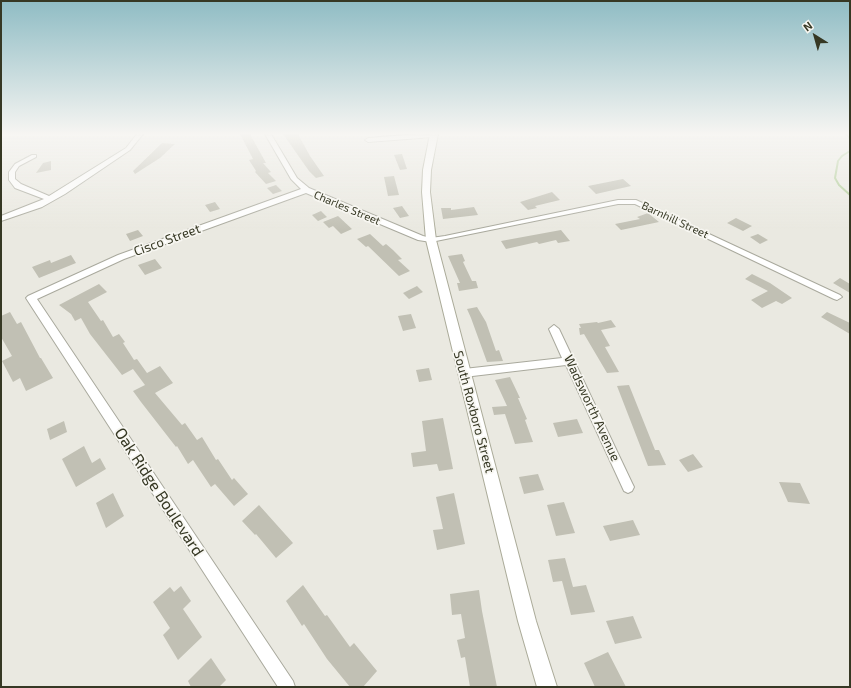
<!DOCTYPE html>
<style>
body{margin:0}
#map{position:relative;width:851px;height:688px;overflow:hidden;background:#eae9e1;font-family:"Exo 2",sans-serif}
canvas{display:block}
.frame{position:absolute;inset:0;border:2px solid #363824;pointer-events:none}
.north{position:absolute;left:795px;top:16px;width:40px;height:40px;-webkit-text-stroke:3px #f7f6f1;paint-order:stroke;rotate:323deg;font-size:11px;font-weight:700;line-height:16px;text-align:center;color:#363824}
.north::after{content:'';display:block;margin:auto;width:14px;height:18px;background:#363824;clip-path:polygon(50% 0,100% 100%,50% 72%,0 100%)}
</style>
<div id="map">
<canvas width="851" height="688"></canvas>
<div class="frame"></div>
<div class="north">N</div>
</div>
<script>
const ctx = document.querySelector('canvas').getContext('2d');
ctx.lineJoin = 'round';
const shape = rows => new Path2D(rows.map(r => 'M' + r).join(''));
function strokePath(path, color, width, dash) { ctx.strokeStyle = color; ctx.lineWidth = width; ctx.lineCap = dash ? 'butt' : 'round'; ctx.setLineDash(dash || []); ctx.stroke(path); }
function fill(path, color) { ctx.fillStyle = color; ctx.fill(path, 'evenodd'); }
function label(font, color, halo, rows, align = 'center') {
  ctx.font = font + ' "Exo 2",sans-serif'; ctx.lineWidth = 3.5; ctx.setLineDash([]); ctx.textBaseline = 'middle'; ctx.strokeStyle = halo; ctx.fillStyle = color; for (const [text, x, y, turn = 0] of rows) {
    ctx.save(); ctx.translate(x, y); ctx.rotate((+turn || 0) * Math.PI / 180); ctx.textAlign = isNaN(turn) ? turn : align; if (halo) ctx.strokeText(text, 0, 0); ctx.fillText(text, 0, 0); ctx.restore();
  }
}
strokePath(shape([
 [846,134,850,139],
 [850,151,842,156,838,161,835,178,839,185,850,195]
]), '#aac98f', 2);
fill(shape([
 [240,134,250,134,266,163,263,163,271,172,268,173,276,181,266,184,255,172,256,171,249,160,253,159],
 [283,134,298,134,310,156,324,176,316,178,309,171],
 [162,143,175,144,160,158,135,174,133,171],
 [402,154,407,169,400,170,394,155],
 [51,161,51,170,36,173,43,163],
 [394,176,399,195,388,196,384,177],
 [623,179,631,186,596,194,588,186],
 [276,185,282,191,273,194,267,188],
 [552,192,560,200,535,206,537,208,528,210,520,202],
 [215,202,220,209,210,212,205,205],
 [402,206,409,216,400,218,393,208],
 [474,207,478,215,443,219,441,208,451,208,451,210],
 [321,211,327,217,318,221,312,215],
 [648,213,659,222,621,230,615,224,640,219,637,217],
 [338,216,352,229,341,234,333,226,329,228,323,222],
 [736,218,752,226,743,231,727,223],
 [138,230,143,236,130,241,126,234],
 [561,230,570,241,558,243,556,240,539,244,537,242,506,249,501,241],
 [370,234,383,246,386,244,393,250,402,259,398,260,410,271,399,276,368,246,366,247,357,239],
 [758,234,768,240,760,244,750,237],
 [462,254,465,261,463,262,472,281,476,281,478,288,459,291,457,283,460,283,448,256],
 [71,255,76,263,39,278,32,267,50,260,51,263],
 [155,259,162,268,145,275,138,265],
 [752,274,770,283,792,298,782,304,776,301,762,308,751,300,768,291,745,279],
 [840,278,850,284,850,293,833,283],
 [99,284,107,292,88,302,101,321,103,320,113,337,119,334,125,342,123,343,134,360,137,359,147,373,160,366,173,383,155,393,182,425,185,423,197,440,202,437,216,460,218,459,232,480,234,478,248,494,234,506,215,484,211,487,193,460,188,464,177,446,176,447,141,402,133,391,145,385,133,369,122,375,90,334,81,318,75,321,71,314,59,305],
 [417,286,423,292,409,299,403,293],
 [477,307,486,322,496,351,499,350,503,361,487,362,471,318,467,309],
 [10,312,17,324,21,322,40,358,41,358,53,378,26,391,20,378,13,382,2,361,12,356,1,337,1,316],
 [827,312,850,323,850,334,821,317],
 [411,314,416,328,403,331,398,316],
 [611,320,616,327,601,330,610,346,605,347,619,372,607,373,584,334,580,335,579,328,581,328,579,324,597,322,598,323],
 [429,368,432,380,419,382,416,370],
 [510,377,520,398,518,398,527,419,525,420,533,442,515,444,505,414,494,415,492,407,507,406,495,380],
 [629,385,655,450,659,450,666,465,648,466,617,386],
 [443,418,453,469,439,471,437,464,413,467,411,453,426,451,422,421],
 [577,419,583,433,558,437,553,423],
 [64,421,67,432,50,440,47,429],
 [84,446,92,463,100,458,106,469,76,487,62,459],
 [693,454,703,467,688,472,679,460],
 [538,474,544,490,524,494,519,477],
 [779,482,800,483,810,504,788,502],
 [113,493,124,516,106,528,96,503],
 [454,493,465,544,437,550,433,530,443,529,436,497],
 [564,502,575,533,556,536,547,505],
 [259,505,293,543,276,558,256,534,255,535,242,521],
 [633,520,640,535,610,541,603,526],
 [565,558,573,587,586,585,595,612,571,615,562,581,553,582,548,560],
 [303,585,325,616,327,615,350,647,354,643,377,671,363,687,350,687,327,659,304,624,302,626,286,601],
 [181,586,191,601,183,609,202,637,178,660,163,635,170,628,153,602,170,587,174,592],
 [479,590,482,611,497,687,470,687,465,657,461,658,457,640,465,638,461,614,452,615,450,594],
 [633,616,642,638,615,644,606,621],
 [608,652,626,687,595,687,584,663],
 [211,658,226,680,219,687,191,687,188,681]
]), '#c1c0b4');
const street = shape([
 [137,134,143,134,130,150,65,194,42,207,1,221,1,216,44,199,15,188,9,180,9,172,15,164,32,155,36,155,36,157,19,166,15,172,15,179,21,184,49,196,126,148,137,134],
 [265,134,271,134,297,178,309,188,423,236,431,238,445,236,618,200,636,200,840,295,842,297,837,300,834,299,635,204,618,204,431,242,418,240,306,193,124,259,37,299,293,681,295,687,278,687,26,298,28,296,118,255,301,189,291,179,265,134],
 [420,134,436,135,433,137,368,142,365,140,368,138,420,134],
 [554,325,559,329,632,483,634,487,632,491,628,493,624,491,566,365,464,377,460,376,459,373,460,370,464,369,562,358,549,329,554,325]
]);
const secondary = shape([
 [430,134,438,134,431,170,430,192,436,240,536,621,557,687,537,687,518,621,426,240,422,192,423,170,430,134]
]);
strokePath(street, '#a9a99d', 2);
strokePath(secondary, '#abab99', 2);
fill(street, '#fff');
fill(secondary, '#fff');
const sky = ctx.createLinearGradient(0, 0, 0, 230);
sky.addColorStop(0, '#8fbcc4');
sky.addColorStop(0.58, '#f6f5f2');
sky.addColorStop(1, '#f6f5f200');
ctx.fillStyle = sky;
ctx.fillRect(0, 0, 851, 230);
label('11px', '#363824', '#f7f6f1', [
 ["Charles Street",347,208,23],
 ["Barnhill Street",675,220,25]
]);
label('13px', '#363824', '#f7f6f1', [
 ["Cisco Street",167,240,-20],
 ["Wadsworth Avenue",592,408,65],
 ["South Roxboro Street",474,412,75]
]);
label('16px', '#363824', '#f7f6f1', [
 ["Oak Ridge Boulevard",159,492,57]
]);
</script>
